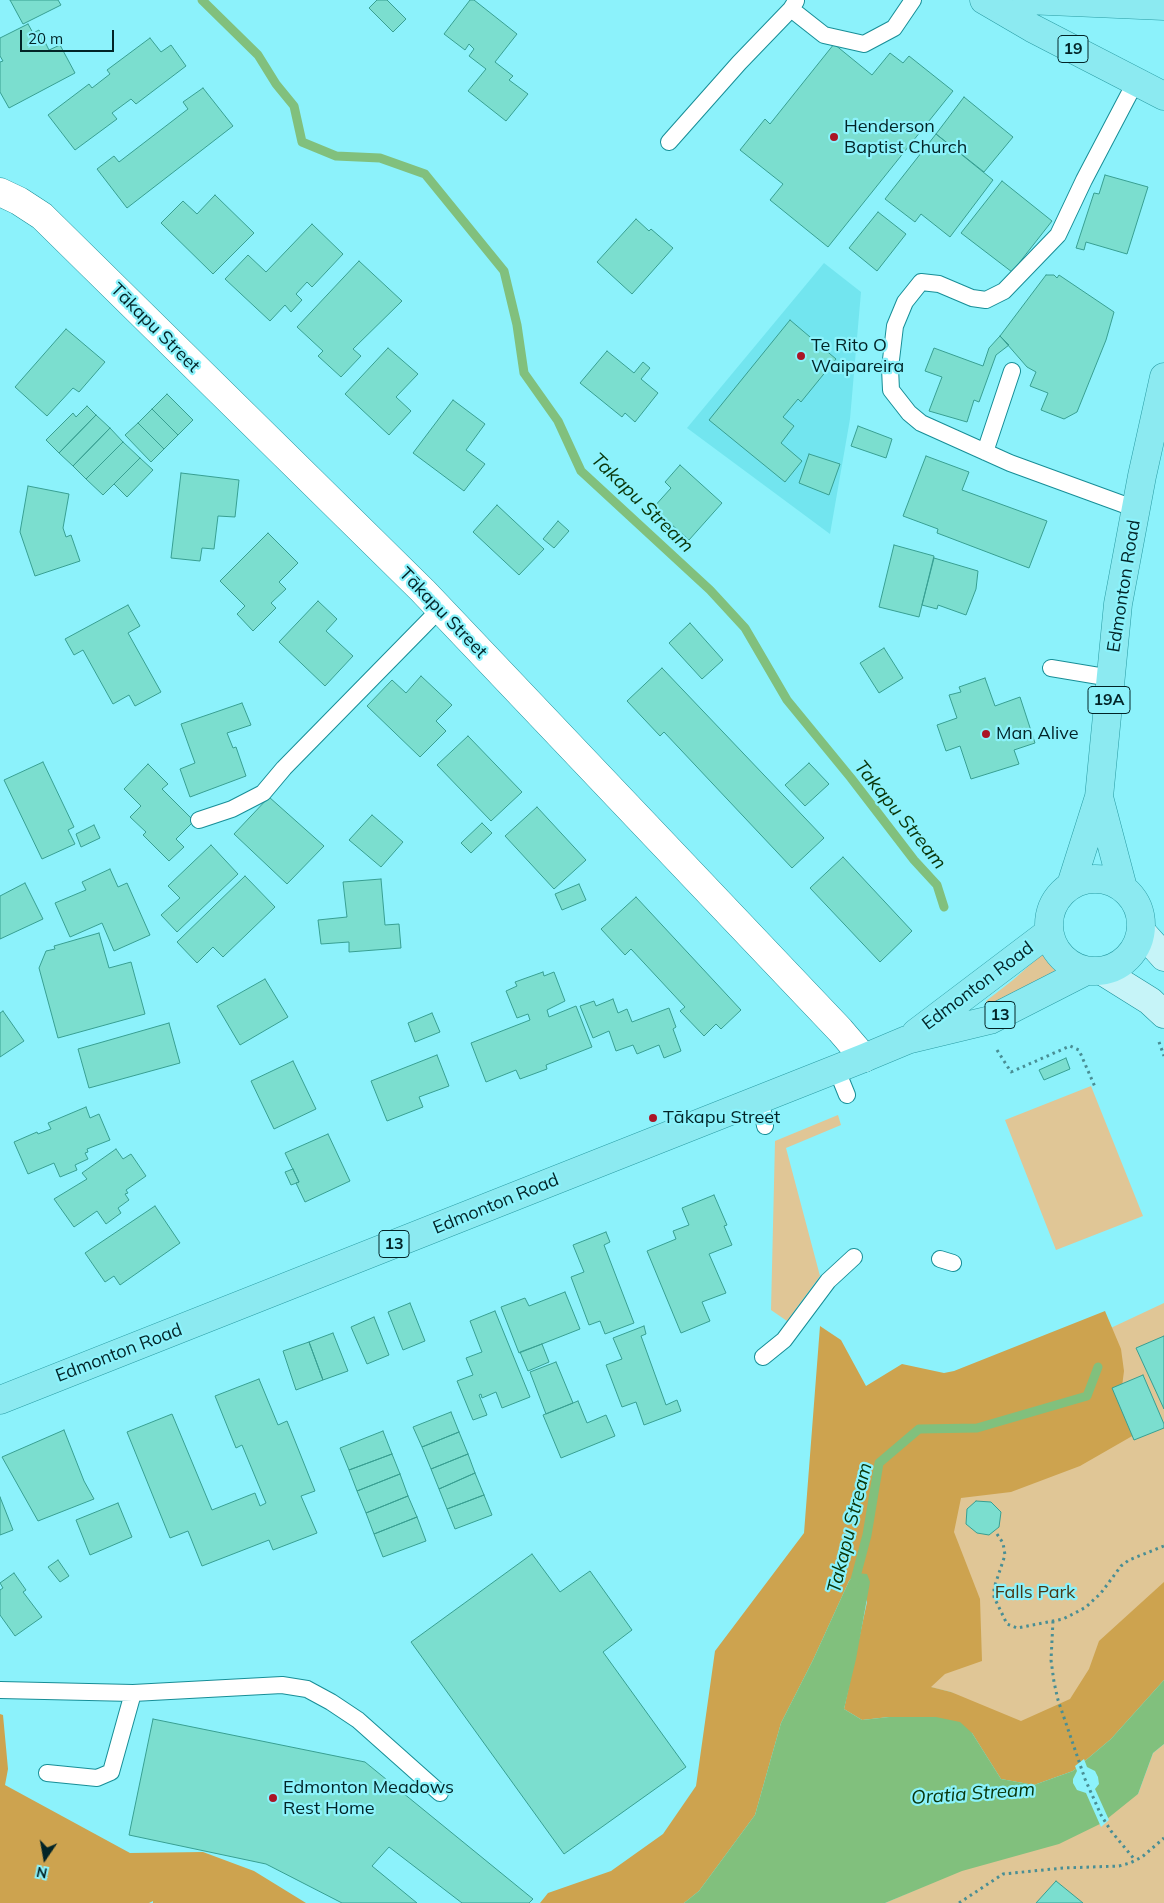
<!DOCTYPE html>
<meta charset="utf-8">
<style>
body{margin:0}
#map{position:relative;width:1164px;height:1903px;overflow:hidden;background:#8cf2fb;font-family:Mulish,sans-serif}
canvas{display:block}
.north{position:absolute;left:20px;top:1833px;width:50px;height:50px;-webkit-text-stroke:4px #8cf2fb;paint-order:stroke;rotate:192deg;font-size:14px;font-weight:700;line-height:20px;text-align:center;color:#022427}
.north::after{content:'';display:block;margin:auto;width:18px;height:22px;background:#022427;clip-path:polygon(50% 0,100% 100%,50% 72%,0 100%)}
.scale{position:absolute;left:20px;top:30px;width:94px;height:22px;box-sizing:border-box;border:2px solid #022427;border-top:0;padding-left:6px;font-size:15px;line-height:18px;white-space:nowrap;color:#022427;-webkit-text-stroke:4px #8cf2fb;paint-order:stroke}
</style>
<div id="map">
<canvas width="1164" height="1903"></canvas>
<div class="north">N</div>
<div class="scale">20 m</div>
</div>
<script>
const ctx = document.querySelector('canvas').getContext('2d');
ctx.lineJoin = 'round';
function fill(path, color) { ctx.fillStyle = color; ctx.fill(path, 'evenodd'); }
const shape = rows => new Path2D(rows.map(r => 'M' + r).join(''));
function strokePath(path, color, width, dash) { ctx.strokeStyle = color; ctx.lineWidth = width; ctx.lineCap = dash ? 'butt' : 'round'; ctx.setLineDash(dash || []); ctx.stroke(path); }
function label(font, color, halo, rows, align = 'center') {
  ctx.font = font + ' Mulish,sans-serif'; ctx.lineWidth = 4.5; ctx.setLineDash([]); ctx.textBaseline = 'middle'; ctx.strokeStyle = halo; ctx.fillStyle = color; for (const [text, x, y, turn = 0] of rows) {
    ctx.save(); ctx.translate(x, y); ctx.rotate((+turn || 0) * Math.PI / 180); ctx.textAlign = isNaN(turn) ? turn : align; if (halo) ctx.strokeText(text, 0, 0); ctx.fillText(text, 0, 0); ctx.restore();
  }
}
fill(shape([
 [824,263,861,292,850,419,830,534,687,428]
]), '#72e5ef');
fill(shape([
 [1049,948,1051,949,1058,964,1058,969,990,1008,988,1006,986,1001,1013,980],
 [1091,1086,1143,1216,1056,1250,1005,1120],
 [838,1115,841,1125,786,1148,820,1276,787,1321,771,1310,775,1141],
 [1164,1303,1164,1673,1035,1741,951,1692,909,1682,896,1580,1083,1341],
 [1164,1744,1164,1903,885,1903,1138,1794,1153,1753]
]), '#e0c696');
fill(shape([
 [1105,1311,1121,1349,1124,1371,1120,1402,1134,1435,1080,1466,1011,1492,961,1498,954,1532,980,1599,982,1661,945,1674,931,1687,951,1692,1021,1721,1070,1699,1089,1669,1099,1641,1164,1582,1164,1680,1111,1739,1073,1771,1034,1785,1001,1779,972,1733,889,1717,862,1720,844,1709,867,1602,856,1573,849,1581,813,1660,781,1723,755,1815,699,1891,684,1903,540,1903,548,1893,611,1871,663,1834,696,1786,715,1651,804,1533,820,1326,841,1340,866,1386,902,1364,944,1373,954,1371],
 [0,1714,3,1715,8,1769,5,1785,130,1853,203,1852,254,1871,306,1903,153,1903,153,1901,149,1903,0,1903]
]), '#cda34f');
fill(shape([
 [856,1573,867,1574,870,1582,856,1659,844,1709,862,1720,889,1717,936,1717,960,1722,972,1733,1001,1779,1034,1785,1073,1771,1111,1739,1164,1680,1164,1744,1153,1753,1138,1794,1102,1823,1059,1844,962,1871,885,1903,684,1903,699,1891,755,1815,781,1723,813,1660,849,1581]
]), '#81c07d');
fill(shape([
 [1084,1759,1087,1767,1095,1771,1098,1777,1099,1784,1095,1789,1109,1820,1101,1827,1086,1793,1077,1790,1073,1783,1073,1779,1077,1771,1075,1766]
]), '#8cf2fb');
strokePath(shape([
 [202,0,258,55,276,84,294,106,302,142,336,156,380,158,425,174,504,271,517,325,524,373,558,421,581,471,710,590,745,628,787,700,851,778,914,860,937,885,944,907],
 [854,1584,867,1535,879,1463,919,1429,977,1428,1087,1396,1098,1367]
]), '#81c07d', 9);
const building = shape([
 [10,0,58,0,61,5,23,24,10,0],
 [377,0,387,0,406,19,393,32,369,8,377,0],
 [470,0,474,0,517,34,495,62,513,76,509,80,528,94,506,121,468,91,486,69,469,56,474,49,469,44,465,50,444,34,470,0],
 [28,24,33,33,39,30,49,50,60,45,75,73,9,108,0,92,0,62,3,61,0,56,0,38,28,24],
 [150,38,161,52,171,45,186,66,136,104,131,99,112,113,117,119,75,150,48,115,89,84,92,88,110,74,107,70,150,38],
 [834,44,872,75,890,53,903,63,909,56,953,91,828,247,770,200,783,184,740,150,765,119,770,124,834,44],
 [203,88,233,126,127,208,97,169,114,156,119,162,188,109,183,102,203,88],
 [964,97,1013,137,984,172,936,134,964,97],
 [936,134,993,180,950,237,921,214,915,222,885,199,936,134],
 [1105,175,1148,187,1127,254,1086,242,1084,250,1076,248,1094,193,1099,194,1105,175],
 [1002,181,1052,221,1012,272,961,233,1002,181],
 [215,195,254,233,213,274,161,223,183,201,197,214,215,195],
 [878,212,906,234,877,271,849,248,878,212],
 [636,219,649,231,651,229,673,248,632,294,597,262,636,219],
 [312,224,343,254,312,287,307,282,296,294,302,300,291,312,285,305,270,321,225,279,248,255,266,272,312,224],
 [359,261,402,301,353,349,361,356,341,377,318,356,323,351,297,327,359,261],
 [1046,275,1054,275,1057,278,1059,275,1114,312,1106,340,1077,412,1064,419,1041,410,1048,393,1030,386,1036,372,1027,367,1000,336,1046,275],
 [790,320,836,359,801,402,798,399,783,417,794,426,781,443,802,461,785,482,709,420,790,320],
 [66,329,105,362,79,392,73,388,47,416,15,387,66,329],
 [1000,336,1009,345,996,355,979,402,974,400,967,422,929,411,942,377,925,371,934,348,983,366,989,348,1000,336],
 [388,348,418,374,396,397,411,411,389,435,345,394,388,348],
 [607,351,634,373,643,362,650,368,641,379,658,393,635,422,625,413,622,417,580,383,607,351],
 [167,394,193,420,178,435,152,409,167,394],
 [453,400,485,424,466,450,485,464,464,491,413,453,453,400],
 [87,406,96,415,59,453,46,440,73,413,76,417,87,406],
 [152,409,178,435,164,449,138,423,152,409],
 [96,415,110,428,73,466,59,453,96,415],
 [138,423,164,449,151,462,125,435,138,423],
 [858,426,892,439,886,458,851,446,858,426],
 [110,428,123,442,86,479,73,466,110,428],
 [123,442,140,458,103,495,86,479,123,442],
 [809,454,840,464,829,495,799,483,809,454],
 [926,456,969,472,962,490,1047,521,1029,568,937,533,938,529,903,516,926,456],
 [140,458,153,470,127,497,114,484,140,458],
 [680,465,722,503,689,540,653,508,671,488,665,482,680,465],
 [181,473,239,480,235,517,218,516,214,549,202,548,200,561,171,558,181,473],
 [28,486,69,494,63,528,66,537,71,535,80,561,35,576,20,532,28,486],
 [497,505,544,549,519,575,473,532,497,505],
 [558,521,569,531,554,548,543,539,558,521],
 [268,533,298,563,279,582,286,589,271,603,276,608,253,631,237,614,245,606,220,581,268,533],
 [894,545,934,556,919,617,879,607,894,545],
 [934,558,978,571,976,589,966,615,938,605,937,609,922,605,934,558],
 [318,601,337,619,326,631,353,656,325,686,279,642,318,601],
 [128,605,140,626,128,633,161,692,135,706,129,695,113,704,83,650,74,655,65,639,128,605],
 [690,623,723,660,702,679,669,643,690,623],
 [884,648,903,678,879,693,860,663,884,648],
 [662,668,824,838,792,868,664,732,660,736,627,701,662,668],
 [421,676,452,705,436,721,446,731,420,757,367,706,392,680,406,693,421,676],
 [985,678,995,706,1020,697,1035,743,1014,750,1019,764,971,779,960,746,946,751,937,725,957,718,949,695,961,692,959,687,985,678],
 [242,703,251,725,227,733,233,748,236,747,246,776,190,797,180,769,195,763,181,724,242,703],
 [468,736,522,792,491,821,437,765,468,736],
 [43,762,74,827,68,830,75,844,42,859,4,780,43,762],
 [809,763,829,784,805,806,785,785,809,763],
 [148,764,168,784,162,789,194,821,176,839,184,847,169,861,143,835,146,832,130,817,141,806,124,789,148,764],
 [269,797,324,846,287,884,234,834,269,797],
 [537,807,586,860,554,889,505,836,537,807],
 [372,815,403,842,381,867,349,840,372,815],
 [482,823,492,833,471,853,461,843,482,823],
 [94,825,100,838,81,847,76,834,94,825],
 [211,845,238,874,177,932,161,915,180,898,168,886,211,845],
 [843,857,912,931,880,962,810,888,843,857],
 [110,869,118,887,127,883,150,935,114,951,102,923,70,937,55,903,86,890,82,882,110,869],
 [245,876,275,907,223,957,213,947,197,963,177,942,245,876],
 [381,879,385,925,399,924,401,948,349,952,349,942,321,944,318,920,347,917,343,882,381,879],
 [25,883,43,919,0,939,0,896,25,883],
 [579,884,586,900,562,910,555,894,579,884],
 [636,897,741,1010,721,1029,716,1024,704,1036,680,1011,685,1007,631,949,625,955,601,929,636,897],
 [99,933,109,968,131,962,145,1014,58,1038,39,968,46,951,55,949,54,946,99,933],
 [543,972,544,976,554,972,565,1001,547,1010,549,1017,576,1006,592,1047,546,1065,547,1069,520,1079,516,1070,486,1082,471,1043,530,1020,528,1014,517,1018,506,991,517,986,515,982,543,972],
 [265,979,288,1017,240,1045,217,1006,265,979],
 [613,999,618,1013,627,1009,632,1022,669,1008,676,1027,673,1029,681,1051,664,1058,659,1045,637,1054,633,1045,616,1051,609,1031,593,1038,580,1006,594,1001,596,1006,613,999],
 [3,1011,24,1041,0,1057,0,1013,3,1011],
 [432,1013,440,1032,415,1042,408,1023,432,1013],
 [169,1023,180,1063,89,1088,78,1049,169,1023],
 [437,1055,449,1086,419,1097,423,1107,387,1121,371,1081,437,1055],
 [1066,1058,1070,1069,1044,1080,1039,1070,1066,1058],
 [293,1061,316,1109,274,1129,251,1081,293,1061],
 [86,1107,90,1118,99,1114,110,1140,87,1149,88,1152,85,1153,88,1159,75,1165,77,1170,60,1177,54,1163,28,1174,14,1142,37,1132,38,1134,51,1129,48,1123,86,1107],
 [328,1134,350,1181,305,1202,296,1183,299,1182,285,1153,328,1134],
 [116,1149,123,1159,131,1154,146,1176,126,1190,128,1193,125,1194,129,1200,118,1208,121,1213,106,1224,97,1211,74,1227,54,1199,87,1179,82,1173,116,1149],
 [293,1169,299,1182,291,1185,285,1172,293,1169],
 [714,1195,727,1225,724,1226,732,1245,709,1254,726,1293,702,1302,710,1321,681,1333,647,1251,676,1239,673,1231,689,1225,682,1208,714,1195],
 [155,1206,180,1243,120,1285,114,1276,105,1282,85,1253,155,1206],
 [606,1232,610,1242,604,1245,634,1323,605,1334,600,1321,589,1325,571,1277,584,1272,573,1245,606,1232],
 [565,1292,580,1329,519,1353,501,1307,525,1298,529,1306,565,1292],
 [410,1303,425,1341,403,1350,388,1312,410,1303],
 [495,1311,530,1397,502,1408,496,1392,482,1398,481,1394,479,1395,487,1415,473,1420,457,1381,473,1375,466,1358,482,1352,470,1321,495,1311],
 [374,1317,389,1355,367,1364,351,1327,374,1317],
 [644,1326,646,1334,641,1336,666,1405,677,1400,681,1411,644,1425,636,1402,622,1407,606,1365,622,1359,613,1338,644,1326],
 [333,1333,348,1371,323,1380,309,1342,333,1333],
 [1164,1336,1164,1409,1136,1348,1164,1336],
 [309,1342,323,1380,296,1390,283,1351,309,1342],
 [542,1344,549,1362,528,1371,520,1352,542,1344],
 [556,1362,573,1403,546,1414,530,1372,556,1362],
 [1143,1375,1164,1424,1164,1428,1134,1440,1112,1388,1143,1375],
 [259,1379,278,1425,287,1421,315,1491,301,1496,317,1533,273,1550,269,1540,202,1566,188,1531,170,1538,127,1432,172,1414,212,1510,255,1493,260,1506,266,1503,242,1445,236,1448,215,1396,259,1379],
 [578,1401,587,1423,606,1415,615,1436,561,1458,543,1415,578,1401],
 [451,1412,459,1432,422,1447,413,1427,451,1412],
 [64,1430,84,1481,94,1499,38,1521,2,1457,64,1430],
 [383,1431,392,1454,349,1470,340,1448,383,1431],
 [459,1432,468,1454,431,1469,422,1447,459,1432],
 [392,1454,400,1474,357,1491,349,1470,392,1454],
 [468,1454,475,1473,439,1489,431,1469,468,1454],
 [475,1473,484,1495,447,1509,439,1489,475,1473],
 [400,1474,408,1496,366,1513,357,1491,400,1474],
 [484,1495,492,1515,455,1529,447,1509,484,1495],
 [408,1496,417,1517,374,1534,366,1513,408,1496],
 [0,1497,13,1530,0,1535,0,1497],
 [976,1501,991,1502,1001,1512,999,1527,989,1535,977,1533,966,1524,967,1509,976,1501],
 [118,1503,132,1537,90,1555,76,1520,118,1503],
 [417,1517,426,1541,383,1557,374,1534,417,1517],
 [532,1554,560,1592,590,1571,632,1630,603,1652,686,1767,564,1854,411,1642,532,1554],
 [58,1560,69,1576,60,1582,48,1567,58,1560],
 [14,1573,26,1590,23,1592,42,1617,15,1636,0,1615,0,1590,3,1588,0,1583,14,1573],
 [153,1719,365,1762,533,1899,529,1903,462,1903,389,1847,372,1866,417,1903,342,1903,266,1864,129,1835,153,1719],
 [1056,1881,1083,1903,1036,1903,1056,1881]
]);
fill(building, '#7bdecf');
strokePath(building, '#389f92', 1);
const lane = shape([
 [796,1,791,9,824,35,864,44,894,28,913,0],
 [1136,81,1084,180,1058,235,1004,291,986,300,972,298,939,284,921,282,905,302,895,326,890,368,891,390,909,413,921,423,1010,463,1136,509],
 [669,142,739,63,791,9],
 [985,452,1012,371],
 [1051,668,1111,678],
 [199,820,232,809,263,793,284,768,440,609],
 [836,1068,847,1095],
 [761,1099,765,1126],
 [940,1259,953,1263],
 [763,1357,784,1340,828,1281,854,1257],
 [0,1690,133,1693,282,1685,307,1689,331,1702,358,1720,440,1793],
 [47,1773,97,1778,111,1772,133,1693]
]);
const street = shape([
 [0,192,19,201,42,216,423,591,840,1030,864,1058]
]);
const secondary = shape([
 [1141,931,1164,957],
 [1102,971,1150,1001,1164,1014]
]);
const primary = shape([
 [984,0,1032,28,1164,96],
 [1026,0,1164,6],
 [1099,797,1123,888],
 '1049 925a46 46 0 1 1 92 0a46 46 0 1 1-92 0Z',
 [1071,885,1099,797,1118,604,1142,476,1164,377],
 [916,1033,1048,933],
 [0,1400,864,1058,907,1040,990,1020,1086,971]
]);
strokePath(lane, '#178e97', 18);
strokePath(street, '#178e97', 29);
strokePath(secondary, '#178e97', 29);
strokePath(primary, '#2a9ca4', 29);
strokePath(shape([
 [1159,1042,1164,1056],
 [997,1050,1011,1072,1070,1046,1079,1050,1095,1087],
 [997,1534,1003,1543,1005,1555,994,1588,994,1597,1007,1624,1017,1628,1063,1619,1075,1613,1086,1607,1101,1593,1121,1566,1129,1560,1164,1546],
 [1053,1621,1051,1660,1054,1682,1058,1700,1085,1779,1101,1815,1111,1831,1135,1860],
 [959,1903,1003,1874,1063,1868,1119,1866,1130,1863,1142,1857,1164,1838]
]), '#498e94', 3, [2.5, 4]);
strokePath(lane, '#fff', 16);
strokePath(street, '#fff', 28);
strokePath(secondary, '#c6f4f8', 28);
strokePath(primary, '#8ceaf1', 28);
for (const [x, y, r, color] of [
 [834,137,5,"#aa1526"],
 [801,356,5,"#aa1526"],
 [986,734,5,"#aa1526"],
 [653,1118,5,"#aa1526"],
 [273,1798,5,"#aa1526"]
]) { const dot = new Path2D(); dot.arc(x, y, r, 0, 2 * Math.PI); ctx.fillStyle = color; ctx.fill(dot); strokePath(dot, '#8cf2fb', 2); }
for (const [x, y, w] of [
 [1073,49,30],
 [1109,700,42],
 [1000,1015,30],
 [394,1244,30]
]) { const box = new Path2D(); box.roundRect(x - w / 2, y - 13.5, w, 27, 4); ctx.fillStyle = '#8cf2fb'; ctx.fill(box); strokePath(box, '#022427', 1); }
label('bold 16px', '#022427', null, [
 ["19",1073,49],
 ["19A",1109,700],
 ["13",1000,1015],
 ["13",394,1244]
]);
label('18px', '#022427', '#8cf2fb', [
 ["Henderson",844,127],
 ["Baptist Church",844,148],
 ["Te Rito O",811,346],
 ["Waipareira",811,367],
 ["Man Alive",996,734],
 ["Tākapu Street",663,1118],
 ["Edmonton Meadows",283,1788],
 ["Rest Home",283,1809]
], 'left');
label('18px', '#022427', '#8cf2fb', [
 ["Tākapu Street",155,328,45],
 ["Edmonton Road",1124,586,-81],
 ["Tākapu Street",443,613,46],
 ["Edmonton Road",978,986,-37],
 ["Edmonton Road",496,1204,-22],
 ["Edmonton Road",119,1353,-21]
]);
label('18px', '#4a3814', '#8cf2fb', [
 ["Falls Park",1035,1593]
]);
label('italic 19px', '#083509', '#8cf2fb', [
 ["Takapu Stream",642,503,44],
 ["Takapu Stream",900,815,51],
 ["Takapu Stream",850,1528,-76],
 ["Oratia Stream",973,1794,-4]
]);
</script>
